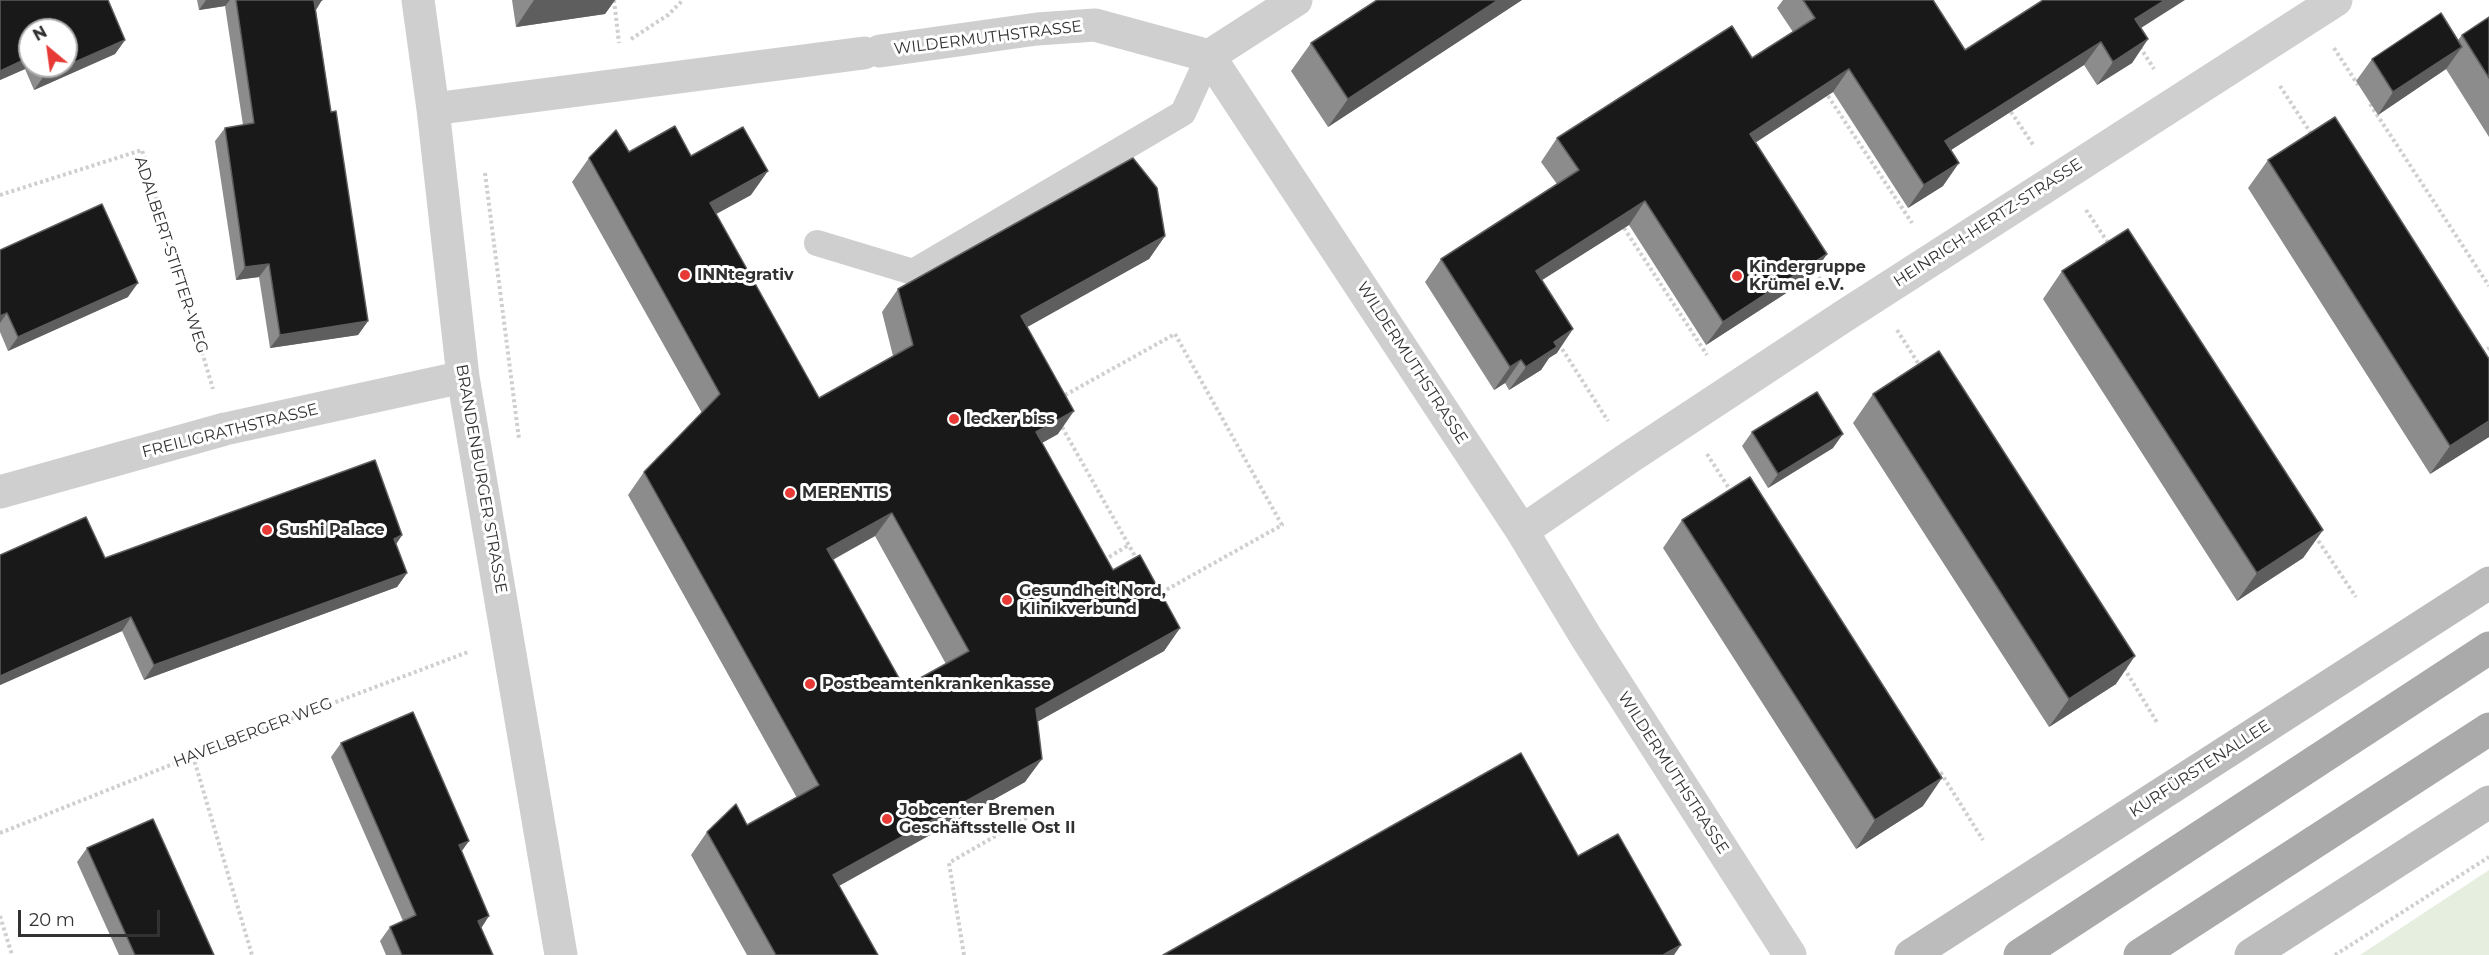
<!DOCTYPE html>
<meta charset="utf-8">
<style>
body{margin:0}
#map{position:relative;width:2489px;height:955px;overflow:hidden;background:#fff;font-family:Montserrat,sans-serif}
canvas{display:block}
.north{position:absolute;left:18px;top:18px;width:60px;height:60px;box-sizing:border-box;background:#fff;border:2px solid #adadad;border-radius:50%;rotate:331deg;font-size:16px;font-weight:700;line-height:24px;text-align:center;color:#323232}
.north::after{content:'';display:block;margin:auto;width:21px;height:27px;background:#e73935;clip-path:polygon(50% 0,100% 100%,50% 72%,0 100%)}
.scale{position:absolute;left:18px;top:910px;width:142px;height:27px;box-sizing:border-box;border:3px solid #323232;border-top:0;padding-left:8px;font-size:18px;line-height:21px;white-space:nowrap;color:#323232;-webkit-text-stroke:4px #fff;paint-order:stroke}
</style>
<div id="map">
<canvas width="2489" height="955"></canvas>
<div class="north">N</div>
<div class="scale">20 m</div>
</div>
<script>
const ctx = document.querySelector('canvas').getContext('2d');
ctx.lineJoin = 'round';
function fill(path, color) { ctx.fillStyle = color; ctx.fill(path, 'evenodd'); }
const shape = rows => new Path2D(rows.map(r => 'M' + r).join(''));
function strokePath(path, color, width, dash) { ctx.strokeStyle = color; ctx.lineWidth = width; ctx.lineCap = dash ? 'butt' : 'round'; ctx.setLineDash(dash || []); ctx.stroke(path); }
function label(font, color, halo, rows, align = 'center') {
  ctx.font = font + ' Montserrat,sans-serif'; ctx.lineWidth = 6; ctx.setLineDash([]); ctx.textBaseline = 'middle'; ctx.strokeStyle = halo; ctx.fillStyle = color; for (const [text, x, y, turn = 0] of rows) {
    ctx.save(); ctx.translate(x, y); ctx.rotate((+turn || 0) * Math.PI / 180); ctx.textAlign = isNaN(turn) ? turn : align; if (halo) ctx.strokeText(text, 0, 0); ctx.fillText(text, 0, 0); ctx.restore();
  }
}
fill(shape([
 [2489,870,2489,955,2360,955]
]), '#e6eee0');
strokePath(shape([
 [614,0,619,43],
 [631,39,668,15,683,0],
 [2140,47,2154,69],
 [2334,48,2358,85],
 [2280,86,2312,135],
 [1828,96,1912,223],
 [2370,104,2489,286],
 [2011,112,2034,146],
 [485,173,519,439],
 [0,195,142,150,213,389],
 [2086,210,2109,244],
 [1624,228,1707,355],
 [1812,267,1821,281],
 [1897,330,1920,366],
 [1175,334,1282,525,1157,595,1049,404,1175,334],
 [1559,344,1608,421],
 [2482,352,2489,348],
 [1707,454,1732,493],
 [2315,536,2356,597],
 [1104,560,1129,545],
 [2124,668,2158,724],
 [193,756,252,955],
 [1935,770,1941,773,1983,840],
 [0,833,193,756,468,652],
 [0,916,12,955],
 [964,955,949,863,1033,814],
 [2335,955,2489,857]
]), '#cfcfcf', 4, [3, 3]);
strokePath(shape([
 [817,243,913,272,1183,113,1209,56]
]), '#cfcfcf', 26);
strokePath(shape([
 [418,0,433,109,463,377,561,955],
 [880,51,1037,29,1095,25,1209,56,1522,531,1586,637,1790,955],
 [1209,56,1296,0],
 [433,109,864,53],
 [0,492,225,429,463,377],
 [1522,531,1630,457,1844,316,2336,0]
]), '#cfcfcf', 33);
strokePath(shape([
 [1911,955,2489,583],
 [2251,955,2489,802]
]), '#bcbcbc', 33);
strokePath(shape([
 [2020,955,2489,648],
 [2140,955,2489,729]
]), '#aaa', 33);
fill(shape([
 [0,0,125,40,115,54,34,90,25,69,0,80],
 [30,30,66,66,30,66],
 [197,0,322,0,316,10,331,112,368,321,358,335,270,348,259,277,236,280,215,141,225,128,243,125,225,6,199,10],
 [512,0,615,0,605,14,516,27],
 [1377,0,1522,0,1328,127,1291,71,1311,43],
 [1783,0,1933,0,1965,50,2141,28,2148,39,2132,63,2097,85,2084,65,1951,150,1943,186,1908,208,1833,92,1755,143,1827,254,1811,277,1706,345,1629,225,1542,280,1557,353,1549,358,1541,370,1509,390,1505,383,1494,390,1425,282,1441,259,1557,184,1541,162,1557,138,1752,58,1793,32,1777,8],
 [2489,17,2489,137,2446,69,2378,115,2356,81,2372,59,2458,40,2462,35],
 [629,152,691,156,751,195,716,214,819,398,893,356,882,312,898,289,1165,236,1149,259,1027,327,1058,434,1042,443,1113,570,1180,628,1164,651,1037,722,1025,782,839,886,878,955,747,955,691,855,707,832,747,825,797,798,628,495,644,472,702,413,572,182,589,158],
 [875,536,946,664,904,687,833,560],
 [2268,160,2489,437,2430,474,2248,188],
 [0,250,128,297,8,351,0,332],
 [2062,271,2323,530,2303,558,2237,601,2043,299],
 [1873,394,2116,684,2049,727,1853,423],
 [1752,432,1833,448,1768,488,1742,446],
 [1682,520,1923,806,1856,849,1663,548],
 [402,535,396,544,407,573,397,587,144,680,122,631,0,685,0,555,105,558],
 [341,743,461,851,481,928,493,955,386,955,380,941,390,927,403,921,331,757],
 [87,848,214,955,119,955,77,862]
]), '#8c8c8c');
fill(shape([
 [206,0,230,0,225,6,199,10],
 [322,0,313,14,314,1],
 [534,0,615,0,605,14,516,27],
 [1498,0,1522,0,1328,127,1348,99],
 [2165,0,2185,0,2119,42,2135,19],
 [2148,39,2132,63,2097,85,2113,62],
 [125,40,115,54,34,90,44,76],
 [2101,42,2084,65,1929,164,1945,141],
 [2462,47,2446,69,2378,115,2393,92],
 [30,57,30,62,25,69,0,80,0,71],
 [1849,69,1833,92,1733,157,1750,134],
 [1959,163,1943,186,1908,208,1924,185],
 [768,171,751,195,694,226,710,203],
 [1645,201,1629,225,1520,294,1536,271],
 [1165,236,1149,259,1004,340,1021,316],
 [1827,254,1811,277,1706,345,1723,322],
 [269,264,259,277,236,280,245,267],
 [138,283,128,297,8,351,18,337],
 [7,313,0,323,0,316],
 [368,321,358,335,270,348,280,335],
 [1573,329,1557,353,1549,358,1541,370,1509,390,1526,367,1554,342],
 [1521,360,1505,383,1494,390,1510,367],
 [1074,411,1058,434,1020,455,1036,432],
 [2489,421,2489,437,2430,474,2450,446],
 [1843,434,1833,448,1768,488,1778,474],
 [892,513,875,536,810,572,827,549],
 [2323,530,2303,558,2237,601,2257,573],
 [402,535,393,549,394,539],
 [407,573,397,587,144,680,154,665],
 [131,617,122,631,0,685,0,676],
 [1180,628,1164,651,1019,732,1036,709],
 [2135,656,2116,684,2049,727,2069,699],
 [1042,759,1025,782,817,898,833,875],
 [1942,778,1923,806,1856,849,1875,820],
 [469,841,459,855,459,845],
 [489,916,480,930,478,921],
 [1681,945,1674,955,1663,955]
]), '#5e5e5e');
const building = shape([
 [0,0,108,0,125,40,66,66,66,30,30,30,30,57,0,71,0,0],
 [236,0,322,0,314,1,331,112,336,111,368,321,280,335,269,264,245,267,225,128,254,123,236,0],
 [1377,0,1498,0,1348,99,1311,43,1377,0],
 [1803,0,1933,0,1965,50,2043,0,2165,0,2135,19,2148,39,2113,62,2101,42,1945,141,1959,163,1924,185,1849,69,1750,134,1827,254,1723,322,1645,201,1536,271,1573,329,1554,342,1557,347,1526,367,1521,360,1510,367,1441,259,1579,170,1557,138,1732,26,1752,58,1815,18,1803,0],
 [2441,13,2462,47,2393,92,2372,59,2441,13],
 [2489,17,2489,78,2462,35,2489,17],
 [40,66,66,66,44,76,40,66],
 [2335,117,2489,359,2489,421,2450,446,2268,160,2335,117],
 [675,126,691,156,743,127,768,171,710,203,819,398,913,345,898,289,1133,158,1157,188,1165,236,1021,316,1074,411,1036,432,1113,570,1140,555,1180,628,1036,709,1042,759,833,875,878,955,776,955,707,832,736,804,747,825,819,785,644,472,720,394,589,158,616,130,629,152,675,126],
 [892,513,969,651,904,687,827,549,892,513],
 [102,204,138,283,18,337,7,313,0,316,0,250,102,204],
 [2128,229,2323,530,2257,573,2062,271,2128,229],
 [1939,351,2135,656,2069,699,1873,394,1939,351],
 [1817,392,1843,434,1778,474,1752,432,1817,392],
 [375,460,402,535,394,539,407,573,154,665,131,617,0,676,0,555,86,517,105,558,375,460],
 [1750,477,1942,778,1875,820,1682,520,1750,477],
 [413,712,469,841,459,845,489,916,478,921,493,955,402,955,390,927,416,915,341,743,413,712],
 [1521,753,1578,856,1618,834,1681,945,1663,955,1163,955,1521,753],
 [153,819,214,955,135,955,87,848,153,819]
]);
fill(building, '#191919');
strokePath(building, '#5e5e5e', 1.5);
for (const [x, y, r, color] of [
 [685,275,6,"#e73935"],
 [1737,276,6,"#e73935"],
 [954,419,6,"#e73935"],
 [790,493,6,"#e73935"],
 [267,530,6,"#e73935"],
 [1007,600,6,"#e73935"],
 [810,684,6,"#e73935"],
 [887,819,6,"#e73935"]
]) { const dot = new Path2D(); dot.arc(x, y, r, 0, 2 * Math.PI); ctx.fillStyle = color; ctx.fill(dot); strokePath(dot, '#fff', 2); }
label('16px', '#323232', '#fff', [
 ["WILDERMUTHSTRASSE",988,38,-7],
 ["HEINRICH-HERTZ-STRASSE",1988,223,-33],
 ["ADALBERT-STIFTER-WEG",171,255,72],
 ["WILDERMUTHSTRASSE",1412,363,57],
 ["FREILIGRATHSTRASSE",230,431,-14],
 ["BRANDENBURGER STRASSE",481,479,80],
 ["HAVELBERGER WEG",253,733,-21],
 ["KURFÜRSTENALLEE",2200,769,-33],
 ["WILDERMUTHSTRASSE",1673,773,57]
]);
label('bold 16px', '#323232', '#fff', [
 ["Kindergruppe",1749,267],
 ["Krümel e.V.",1749,285],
 ["INNtegrativ",697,275],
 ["lecker biss",966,419],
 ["MERENTIS",802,493],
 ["Sushi Palace",279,530],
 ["Gesundheit Nord,",1019,591],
 ["Klinikverbund",1019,609],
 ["Postbeamtenkrankenkasse",822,684],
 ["Jobcenter Bremen",899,810],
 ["Geschäftsstelle Ost II",899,828]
], 'left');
</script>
